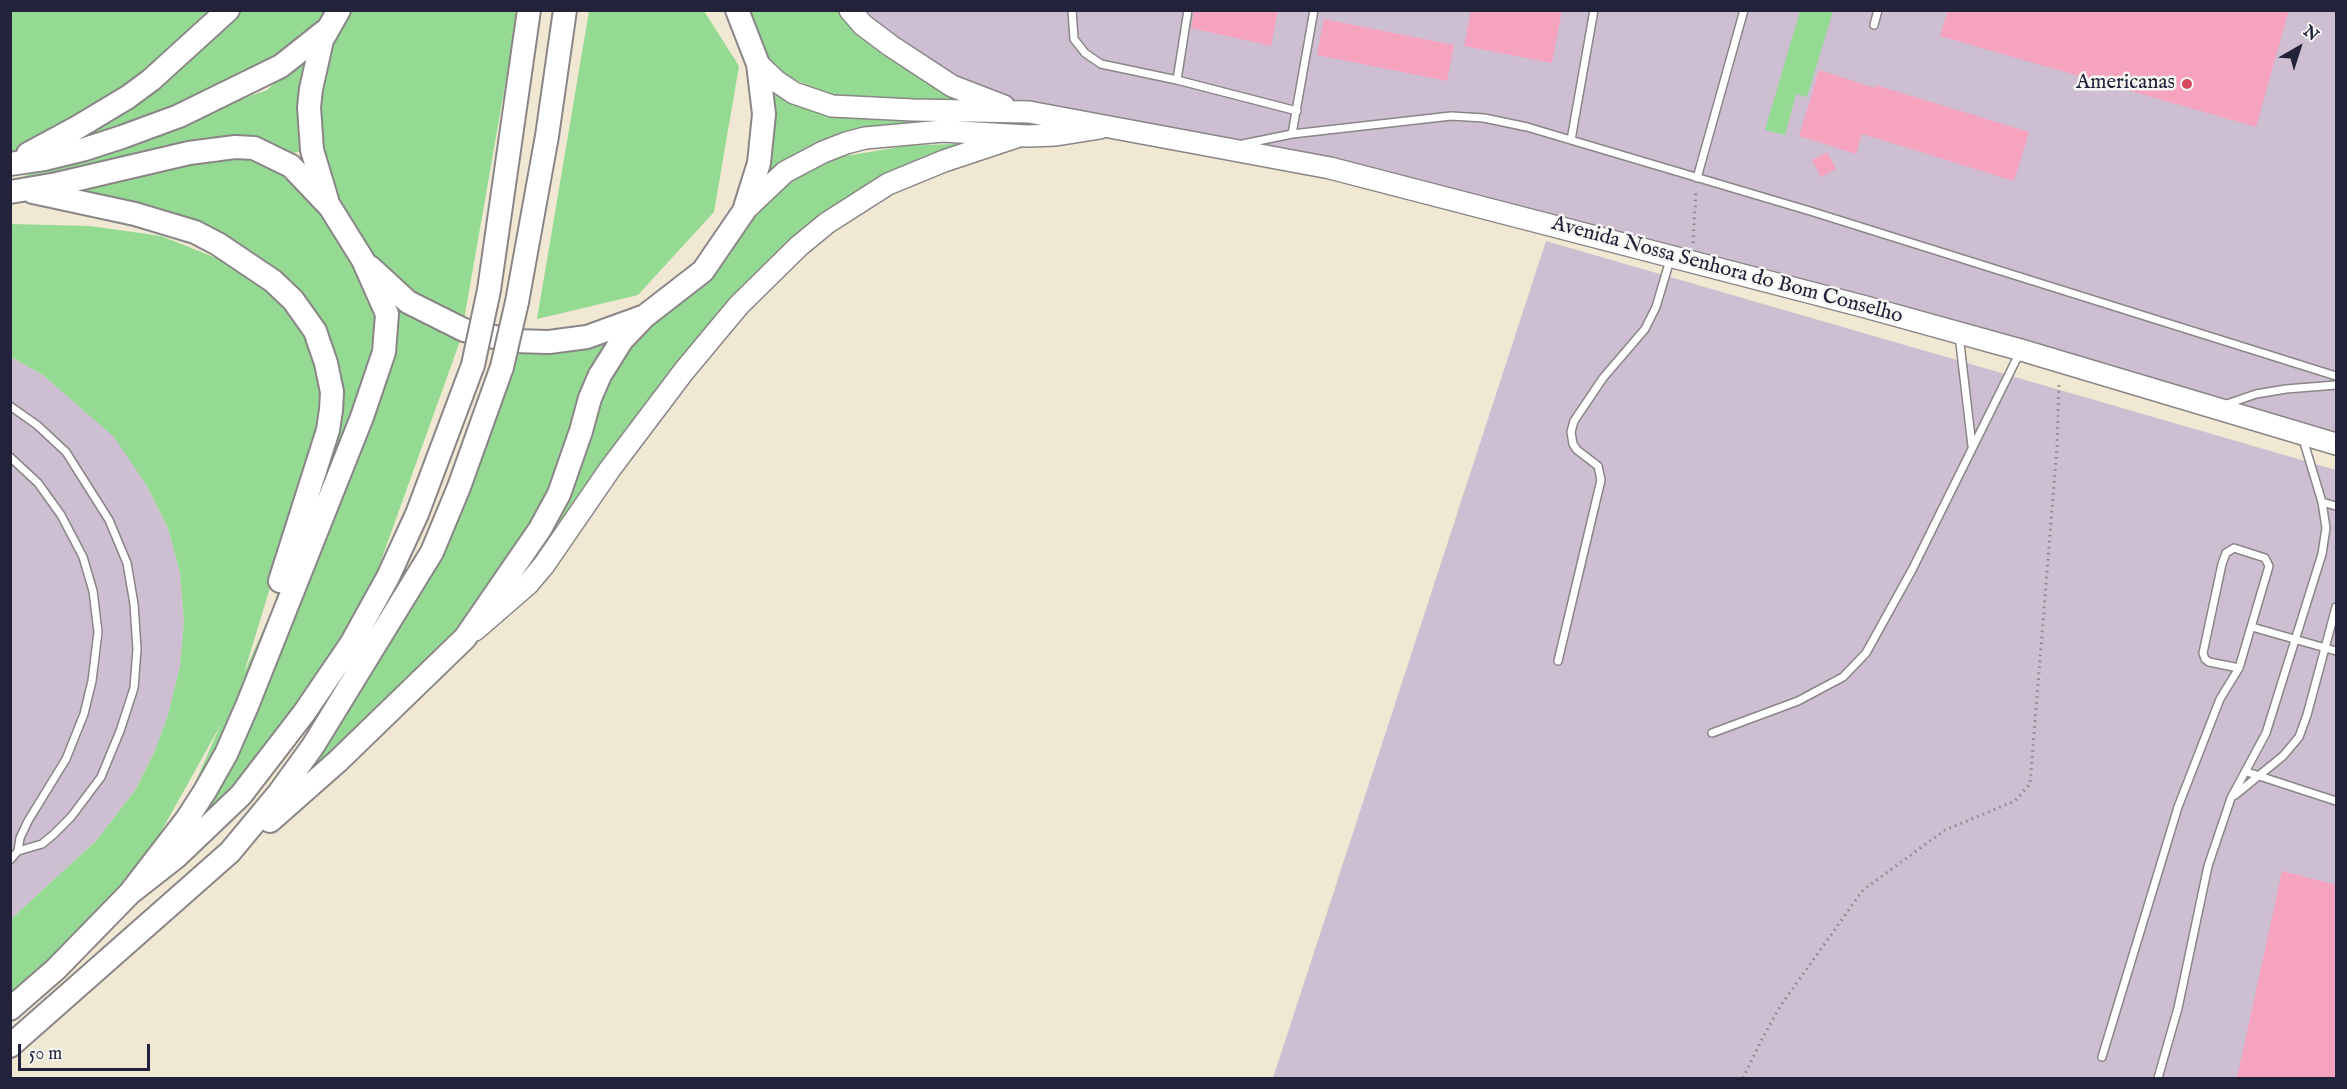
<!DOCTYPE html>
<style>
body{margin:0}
#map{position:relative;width:2347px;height:1089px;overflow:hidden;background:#f1e8d3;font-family:"IM FELL English",serif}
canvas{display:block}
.frame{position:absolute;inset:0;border:12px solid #22223b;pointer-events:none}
.north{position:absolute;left:2269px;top:18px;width:60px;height:60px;-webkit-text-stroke:4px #f6f6f2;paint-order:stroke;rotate:39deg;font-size:16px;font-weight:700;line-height:24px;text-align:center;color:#22223b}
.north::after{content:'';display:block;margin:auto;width:21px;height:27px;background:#22223b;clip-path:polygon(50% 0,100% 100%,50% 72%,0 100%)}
.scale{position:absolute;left:18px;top:1044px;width:132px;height:27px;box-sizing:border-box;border:3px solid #22223b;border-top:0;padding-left:8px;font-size:18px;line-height:21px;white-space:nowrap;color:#22223b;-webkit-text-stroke:4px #f6f6f2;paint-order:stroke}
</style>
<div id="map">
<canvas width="2347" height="1089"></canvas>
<div class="frame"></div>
<div class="north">N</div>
<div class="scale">50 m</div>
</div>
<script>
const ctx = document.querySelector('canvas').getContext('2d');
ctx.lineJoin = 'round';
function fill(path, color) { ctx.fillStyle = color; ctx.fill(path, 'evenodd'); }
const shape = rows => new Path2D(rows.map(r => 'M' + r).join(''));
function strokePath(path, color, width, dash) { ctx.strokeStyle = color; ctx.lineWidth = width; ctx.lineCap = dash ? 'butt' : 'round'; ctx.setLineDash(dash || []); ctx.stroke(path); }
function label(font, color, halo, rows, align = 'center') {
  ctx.font = font + ' "IM FELL English",serif'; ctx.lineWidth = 5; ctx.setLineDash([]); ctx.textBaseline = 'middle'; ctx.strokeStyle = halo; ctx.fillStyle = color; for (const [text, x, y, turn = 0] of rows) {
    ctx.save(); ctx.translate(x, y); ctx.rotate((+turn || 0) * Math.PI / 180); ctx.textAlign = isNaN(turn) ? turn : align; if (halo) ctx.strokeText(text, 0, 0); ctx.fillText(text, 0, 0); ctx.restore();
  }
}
fill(shape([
 [850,11,2336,11,2336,444,1862,306,952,86],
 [1546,241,2336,470,2336,1078,1273,1078],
 [11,357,43,375,115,437,147,486,168,528,180,573,184,621,180,666,168,716,154,753,136,789,96,841,11,919]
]), '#cebed1');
fill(shape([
 [11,11,218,11,134,85,11,166],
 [238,11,330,11,266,79,43,157],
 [339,11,518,11,464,320,422,300,376,256,333,211,363,260,464,330,351,644,261,769,160,863,220,726,153,846,101,911,11,1001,11,919,96,841,136,789,154,753,168,715,180,666,184,621,180,573,168,528,147,486,114,437,43,375,11,357,11,224,90,226,161,236,224,261,266,291,290,315,310,347,321,383,318,423,295,506,244,673,273,608,326,431,326,363,273,281,208,226,57,184,11,181,267,90,322,40],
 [312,150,328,207,273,156],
 [589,11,704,11,739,66,714,212,638,295,537,319],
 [741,11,841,11,996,108,843,103,780,72,755,44],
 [1800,11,1833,11,1807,97,1796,94,1785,135,1765,130],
 [760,73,791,96,1076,119,836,148,834,158,905,146,995,142,942,159,778,266,576,520,420,682,338,761,279,793,437,560,512,341,645,316,626,355,648,319,749,201]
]), '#95da93');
fill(shape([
 [1194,10,1278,10,1271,46,1191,28],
 [1471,10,1562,10,1552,63,1464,46],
 [1948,10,2289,10,2256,127,1940,36],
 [1324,19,1454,45,1447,81,1317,55],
 [1819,70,1875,88,1876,85,2029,132,2014,181,1862,134,1856,154,1799,136],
 [1827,152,1836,169,1821,177,1812,160],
 [2282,871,2337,885,2337,1078,2237,1078]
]), '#f5a3be');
const service = shape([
 [1072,10,1074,39,1085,53,1101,64,1177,80,1297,111],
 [1874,25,1878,10],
 [1177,80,1188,10],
 [1292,134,1314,10],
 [1571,140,1594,10],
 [1243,144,1292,134,1451,116,1484,118,1527,127,1810,211,2336,376],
 [1697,178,1744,10],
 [1959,335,1972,446],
 [2224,405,2256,394,2286,389,2336,385],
 [10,406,37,425,66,452,109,520,127,563,134,604,137,649,134,688,120,731,101,777,71,817,54,834,42,844,18,851],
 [10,457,38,483,61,515,83,557,93,591,98,632,92,681,84,714,66,759,28,821,20,838,18,851,10,860],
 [2322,502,2336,506],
 [2252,627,2336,651],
 [1558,661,1601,480,1598,466,1577,450,1573,444,1571,432,1574,421,1603,378,1645,329,1656,307,1670,260],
 [1712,733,1798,701,1843,677,1866,653,1912,570,2020,352],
 [2247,772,2336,801],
 [2235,795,2283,756,2299,737,2307,715,2336,607],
 [2102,1057,2178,807,2220,699,2239,668,2269,566,2265,558,2234,548,2226,553,2222,564,2203,653,2205,659,2209,662,2239,668],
 [2158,1078,2178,1008,2208,866,2231,798,2266,733,2322,554,2326,528,2322,502,2303,439]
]);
const primary = shape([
 [850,10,863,25,891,46,952,86,1004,106],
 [758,64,776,81,794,93,832,106,913,110,1029,112,1330,168,1862,306,2021,350,2336,444],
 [744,211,785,172,823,152,846,143,865,138,943,131,1027,136,1056,135,1100,128],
 [475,630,528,584,544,565,610,469,684,371,739,305,799,246,827,223,888,184,944,161,1019,136]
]);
const trunk = shape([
 [28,154,78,127,128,97,151,80,228,10],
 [10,164,44,159,85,149,122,137,179,116,281,66,325,31],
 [10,192,57,184,189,153,235,147,254,148,291,166,330,207,363,260,387,314,384,352,362,417,247,706,226,754,205,791,187,819,130,893],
 [33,192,135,214,195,232,218,244,273,281,293,300,315,331,326,363,332,392,331,410,328,430,280,581],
 [327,200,312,150,309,107,311,89,322,40,339,10],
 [370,267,408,302,464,330,512,341,549,342,587,337,645,316,703,271,744,211,759,163,764,114,758,64,737,10],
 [489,290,529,10],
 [517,302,547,136,565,10],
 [270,821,338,761,465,638,540,529,559,494,581,431,590,398,600,375,622,340,645,316],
 [10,1009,56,969,130,893,176,857,241,795,304,713,351,644,388,577,417,514,473,365],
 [10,1046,230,852,279,793,313,746,432,552,459,487,502,367]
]);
strokePath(service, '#8a8587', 10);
strokePath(primary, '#8a8587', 24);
strokePath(trunk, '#8a8587', 26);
strokePath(shape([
 [1693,243,1696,190],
 [1743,1078,1763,1037,1781,1005,1863,890,1945,830,2015,801,2030,784,2057,447,2059,382]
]), '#8a8587', 3, [1.5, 4.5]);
strokePath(service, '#fff', 7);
strokePath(primary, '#fff', 21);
strokePath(trunk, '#fff', 22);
const trunkBridge = shape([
 [473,365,489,290],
 [502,367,517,302]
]);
strokePath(trunkBridge, '#8a8587', 26, []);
strokePath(trunkBridge, '#fff', 22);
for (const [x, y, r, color] of [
 [2187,84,6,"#d1495b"]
]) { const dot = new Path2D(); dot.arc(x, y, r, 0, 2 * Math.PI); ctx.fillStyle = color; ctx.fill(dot); strokePath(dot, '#f6f6f2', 2); }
label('21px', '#22223b', '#f6f6f2', [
 ["Americanas",2175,84]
], 'right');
label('21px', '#22223b', '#f6f6f2', [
 ["Avenida Nossa Senhora do Bom Conselho",1727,271,15]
]);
</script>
